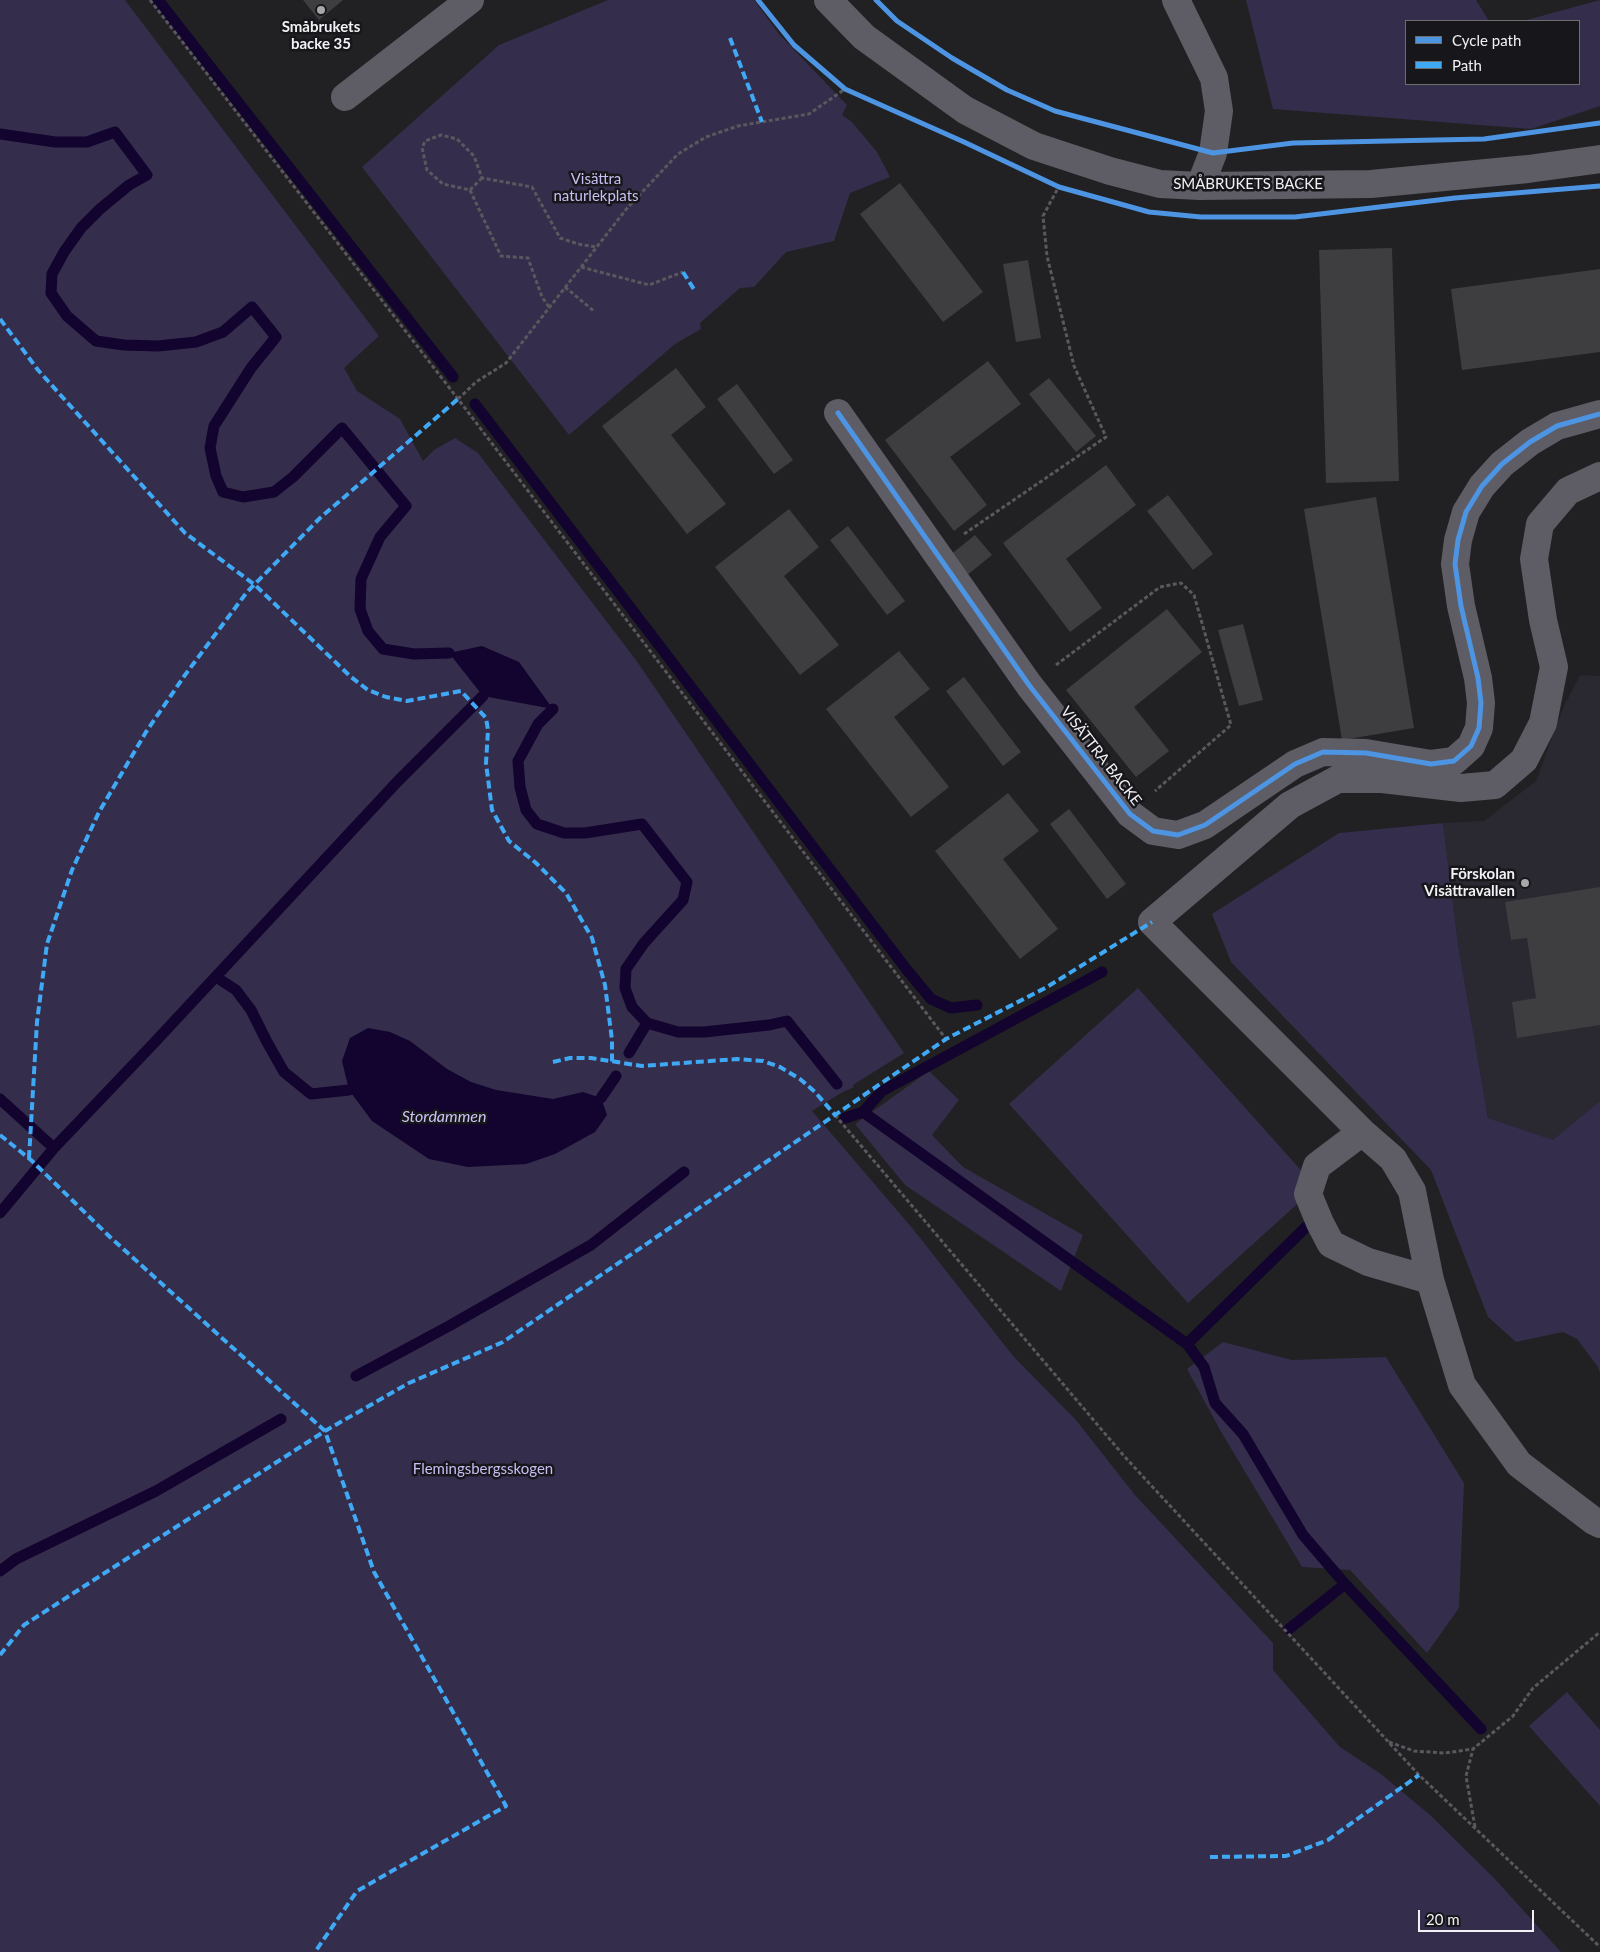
<!DOCTYPE html>
<meta charset="utf-8">
<style>
body{margin:0}
#map{position:relative;width:1600px;height:1952px;overflow:hidden;background:#212023;font-family:Lato,sans-serif}
canvas{display:block}
.legend{position:absolute;left:1405px;top:20px;width:175px;height:65px;box-sizing:border-box;background:#17161a;border:1px solid #6e6e71;margin:0;padding:6px 9px;list-style:none;font-size:15px;color:#f1f1f4}
.legend li{display:flex;align-items:center;gap:10px;height:25px}
.legend b{width:25px;border:1px solid #6e6e71}
.scale{position:absolute;left:1418px;top:1910px;width:116px;height:22px;box-sizing:border-box;border:2px solid #f1f1f4;border-top:0;padding-left:6px;font-size:15px;line-height:18px;white-space:nowrap;color:#f1f1f4;-webkit-text-stroke:4px #17161a;paint-order:stroke}
</style>
<div id="map">
<canvas width="1600" height="1952"></canvas>
<ul class="legend">
<li><b style="height:6px;background:#4d94e3"></b>Cycle path</li>
<li><b style="height:6px;background:#3fa9f5"></b>Path</li>
</ul>
<div class="scale">20 m</div>
</div>
<script>
const ctx = document.querySelector('canvas').getContext('2d');
ctx.lineJoin = 'round';
function fill(path, color) { ctx.fillStyle = color; ctx.fill(path, 'evenodd'); }
const shape = rows => new Path2D(rows.map(r => 'M' + r).join(''));
function strokePath(path, color, width, dash) { ctx.strokeStyle = color; ctx.lineWidth = width; ctx.lineCap = dash ? 'butt' : 'round'; ctx.setLineDash(dash || []); ctx.stroke(path); }
function label(font, color, halo, rows, align = 'center') {
  ctx.font = font + ' Lato,sans-serif'; ctx.lineWidth = 5; ctx.setLineDash([]); ctx.textBaseline = 'middle'; ctx.strokeStyle = halo; ctx.fillStyle = color; for (const [text, x, y, turn = 0] of rows) {
    ctx.save(); ctx.translate(x, y); ctx.rotate((+turn || 0) * Math.PI / 180); ctx.textAlign = isNaN(turn) ? turn : align; if (halo) ctx.strokeText(text, 0, 0); ctx.fillText(text, 0, 0); ctx.restore();
  }
}
fill(shape([
 [1580,675,1600,676,1600,1101,1553,1141,1488,1118,1458,944,1443,823,1484,821,1536,781,1564,706]
]), '#2a2831');
fill(shape([
 [0,0,125,0,379,336,344,368,357,391,400,419,423,461,434,450,455,438,478,453,636,660,904,1053,853,1085,854,1087,841,1093,812,1111,913,1229,1014,1357,1076,1420,1135,1495,1273,1643,1273,1670,1340,1747,1381,1774,1430,1815,1494,1878,1561,1952,0,1952],
 [608,0,754,0,779,34,847,105,842,115,852,122,877,152,890,177,850,193,834,241,786,252,754,287,740,288,700,323,701,329,675,344,569,435,362,167,499,45],
 [1246,0,1476,0,1489,21,1406,21,1406,84,1579,84,1579,21,1523,21,1600,0,1600,106,1531,129,1273,109],
 [1443,823,1458,944,1488,1118,1553,1140,1600,1101,1600,1373,1598,1367,1577,1339,1563,1332,1516,1342,1488,1317,1431,1170,1231,962,1212,914,1339,833],
 [1138,988,1316,1187,1188,1303,1009,1104],
 [929,1071,959,1100,932,1135,963,1167,1083,1235,1061,1291,905,1185,855,1124],
 [1223,1342,1292,1360,1386,1357,1464,1483,1459,1608,1427,1653,1350,1570,1302,1567,1220,1430,1187,1369],
 [1567,1692,1600,1730,1600,1806,1529,1726]
]), '#342d4b');
fill(shape([
 [482,646,519,662,553,709,483,696,449,653],
 [368,1028,390,1032,410,1041,447,1069,471,1082,496,1090,553,1099,583,1092,601,1098,607,1115,595,1132,555,1154,526,1164,468,1167,429,1159,372,1121,349,1090,342,1061,350,1038]
]), '#12032f');
strokePath(shape([
 [158,0,453,377],
 [0,134,55,142,87,142,115,132,147,175,129,185,100,209,81,228,64,252,52,274,51,293,67,316,96,341,124,345,158,346,196,342,223,332,252,307,276,337,251,368,214,426,210,448,216,476,223,492,243,497,274,492,293,477,342,428,406,506,380,537,361,579,360,609,368,631,383,649,414,654,449,653],
 [475,404,907,970,931,999,951,1008,977,1005],
 [553,709,538,724,518,761,520,787,526,810,537,824,564,833,585,833,642,824,687,882,683,900,644,943,626,969,625,988,632,1007,647,1023,678,1032,704,1032,769,1025,787,1021,837,1084],
 [216,977,236,990,251,1010,267,1042,284,1072,311,1094,349,1090],
 [629,1053,647,1023],
 [601,1098,616,1076],
 [0,1099,54,1148],
 [863,1112,1187,1344,1204,1367,1215,1403,1243,1434,1303,1535,1345,1584,1481,1729],
 [845,1118,863,1112,882,1091,1102,972],
 [0,1213,54,1148,153,1044,398,781,483,696],
 [1187,1344,1306,1227],
 [356,1376,449,1326,591,1245,684,1172],
 [0,1571,16,1559,156,1491,281,1419],
 [1289,1629,1345,1584]
]), '#12032f', 11);
fill(shape([
 [303,0,343,0,319,20],
 [900,183,983,292,943,322,860,214],
 [1392,248,1399,481,1326,483,1319,250],
 [1028,260,1041,338,1016,342,1003,264],
 [1600,269,1600,352,1462,370,1451,289],
 [988,361,1021,404,950,457,987,505,954,531,885,440],
 [676,368,706,407,671,435,726,504,687,534,602,426],
 [1049,378,1096,436,1076,452,1029,394],
 [737,384,793,460,774,474,717,399],
 [1106,465,1136,505,1066,559,1102,608,1070,632,1003,543],
 [1168,495,1213,554,1193,570,1147,511],
 [1376,497,1414,728,1342,740,1304,509],
 [789,509,819,547,784,576,839,645,800,675,715,567],
 [848,526,905,601,887,615,830,540],
 [975,535,992,555,966,576,949,556],
 [1167,609,1202,652,1134,707,1169,751,1136,777,1066,690],
 [1243,624,1263,700,1239,706,1218,630],
 [899,651,930,689,894,717,949,787,911,817,826,709],
 [964,677,1021,752,1003,766,946,691],
 [1008,793,1039,831,1003,859,1058,929,1020,959,935,851],
 [1069,809,1126,884,1107,899,1050,824],
 [1600,887,1600,1025,1517,1038,1512,1002,1536,998,1527,938,1511,940,1505,902]
]), '#3e3d40');
strokePath(shape([
 [150,0,458,399,946,1039],
 [470,190,482,178],
 [581,267,649,285,683,272],
 [565,287,595,312],
 [549,307,542,297,528,258,501,256,470,190,443,184,427,170,422,148,425,141,441,135,457,139,474,156,482,178,532,187,560,238,578,244,596,247],
 [458,399,476,382,506,363,628,207,678,154,706,137,738,126,809,114,845,89],
 [964,534,1106,437,1074,366,1047,256,1043,216,1057,190],
 [1056,665,1160,587,1181,583,1194,595,1231,725,1155,791],
 [835,1115,1124,1456,1419,1775,1600,1947],
 [1389,1742,1414,1751,1445,1753,1473,1749],
 [1475,1827,1466,1776,1473,1749,1513,1716,1533,1688,1600,1632]
]), '#5a585e', 3, [4, 2.5]);
strokePath(shape([
 [828,0,864,37,965,110,1034,146,1110,171,1160,184,1200,186,1371,184,1528,169,1600,159],
 [1176,0,1214,78,1219,111,1213,153,1200,186],
 [345,97,470,0],
 [838,413,1029,685,1130,814,1153,831,1178,835,1205,825,1295,764,1323,752,1366,753,1431,764,1454,761,1471,746,1479,728,1481,703,1478,678,1461,606,1455,564,1458,540,1466,512,1482,486,1502,464,1530,442,1557,426,1600,414],
 [1600,476,1568,491,1540,524,1534,559,1543,620,1554,667,1543,723,1524,760,1495,785,1461,788,1382,779,1338,779,1290,805,1152,922,1362,1132,1393,1159,1412,1191,1430,1280,1462,1385,1519,1464,1594,1521,1600,1524],
 [1362,1132,1317,1166,1308,1194,1320,1223,1331,1244,1368,1262,1430,1280]
]), '#5e5c65', 28);
strokePath(shape([
 [730,38,762,122],
 [683,272,695,291],
 [0,319,38,370,185,533,255,585,351,677,368,690,386,697,407,701,461,691,486,718,488,730,486,763,492,810,509,841,536,863,566,893,592,938,605,985,612,1040,612,1062],
 [553,1062,570,1058,591,1058,642,1066,737,1059,763,1061,780,1067,800,1079,815,1092,835,1115],
 [0,1135,31,1160,110,1237,325,1431,374,1572,506,1806,357,1891,315,1952],
 [29,1158,37,1022,47,944,72,870,99,812,146,732,185,675,247,592,320,518,458,399],
 [0,1655,24,1625,325,1431,409,1383,503,1342,946,1039,1047,987,1152,922],
 [1210,1857,1286,1856,1328,1840,1419,1775]
]), '#3fa9f5', 4, [8, 4]);
strokePath(shape([
 [758,0,794,45,845,89,964,142,1059,187,1149,212,1201,217,1295,217,1455,198,1600,186],
 [876,0,897,21,952,58,1007,90,1055,111,1213,153,1293,143,1484,139,1600,123],
 [838,413,1029,685,1130,814,1153,831,1178,835,1205,825,1295,764,1323,752,1366,753,1431,764,1454,761,1471,746,1479,728,1481,703,1478,678,1461,606,1455,564,1458,540,1466,512,1482,486,1502,464,1530,442,1557,426,1600,414]
]), '#4d94e3', 5);
for (const [x, y, r, color] of [
 [321,10,5,"#a8a8ab"],
 [1525,883,5,"#a8a8ab"]
]) { const dot = new Path2D(); dot.arc(x, y, r, 0, 2 * Math.PI); ctx.fillStyle = color; ctx.fill(dot); strokePath(dot, '#17161a', 2); }
label('bold 15px', '#f1f1f4', '#17161a', [
 ["Småbrukets",321,27],
 ["backe 35",321,44],
 ["Förskolan",1515,874,"right"],
 ["Visättravallen",1515,891,"right"]
]);
label('15px', '#c8bef4', '#17161a', [
 ["Visättra",596,179],
 ["naturlekplats",596,196],
 ["Flemingsbergsskogen",483,1469]
]);
label('15px', '#f1f1f4', '#17161a', [
 ["SMÅBRUKETS BACKE",1248,184],
 ["VISÄTTRA BACKE",1101,756,52]
]);
label('italic 16px', '#cdc3f9', '#17161a', [
 ["Stordammen",444,1117]
]);
</script>
